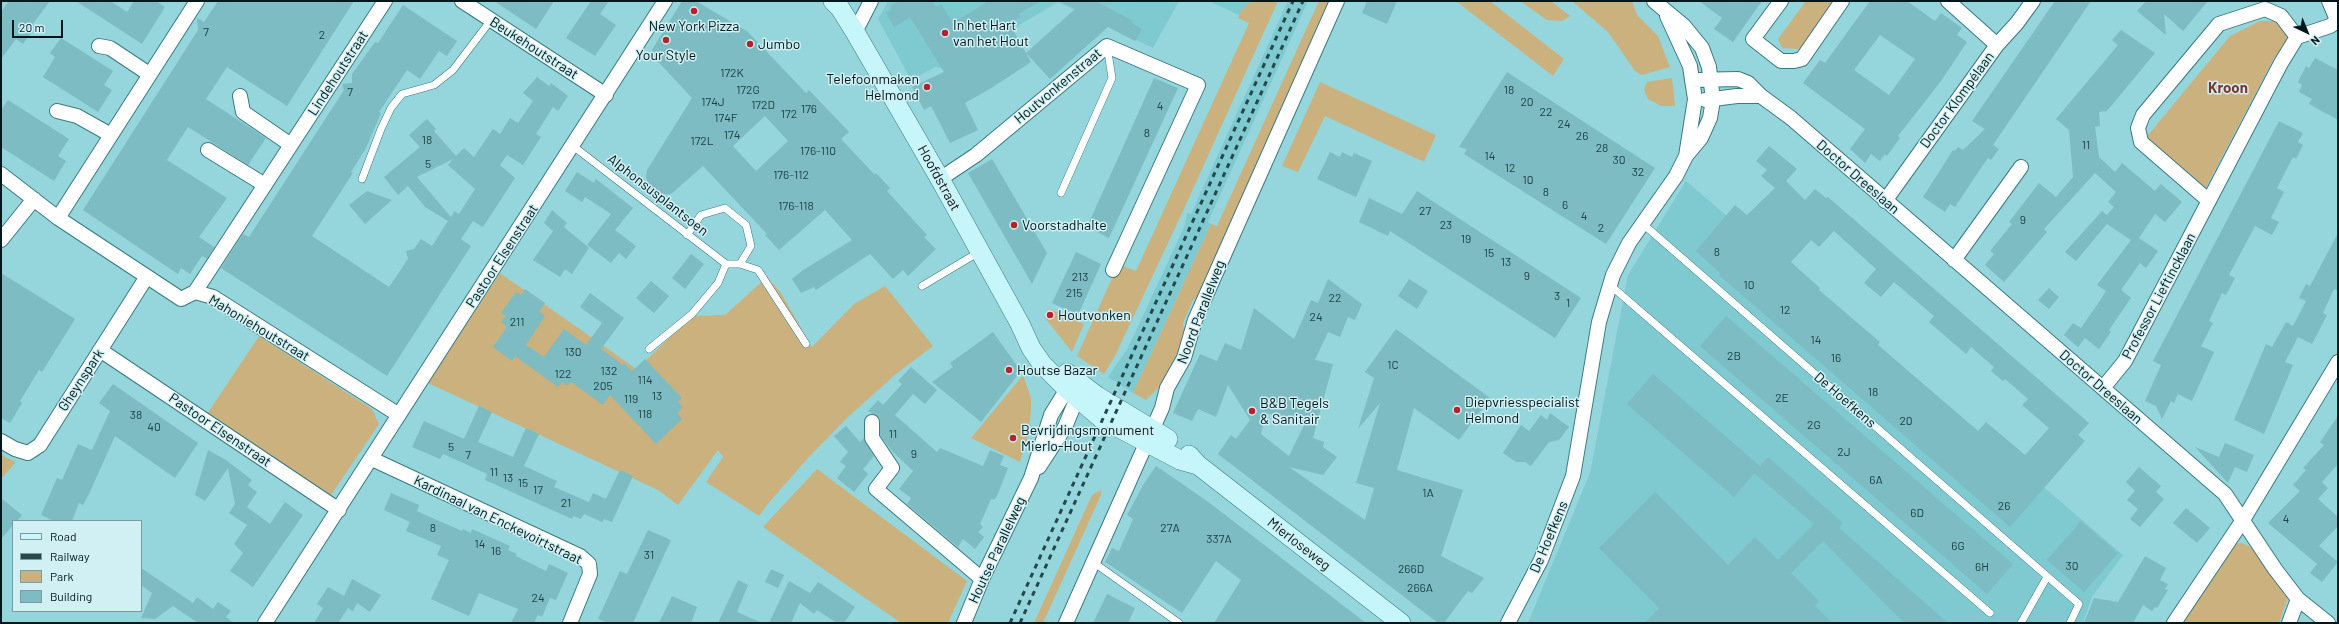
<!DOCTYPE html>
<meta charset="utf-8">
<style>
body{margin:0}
#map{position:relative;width:2339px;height:624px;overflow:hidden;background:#95d6dc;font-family:Barlow,sans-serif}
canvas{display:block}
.frame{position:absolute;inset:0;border:2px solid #00181b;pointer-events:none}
.legend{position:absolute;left:12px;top:520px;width:130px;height:92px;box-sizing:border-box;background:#d1f0f3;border:1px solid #7d9a9d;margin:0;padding:5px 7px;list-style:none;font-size:12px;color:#00181b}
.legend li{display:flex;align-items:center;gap:8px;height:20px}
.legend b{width:20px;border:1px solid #7d9a9d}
.north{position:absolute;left:2287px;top:12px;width:40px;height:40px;-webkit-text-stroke:3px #d1f0f3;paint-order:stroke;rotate:136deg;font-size:11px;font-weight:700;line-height:16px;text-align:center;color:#00181b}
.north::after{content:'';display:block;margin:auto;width:14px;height:18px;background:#00181b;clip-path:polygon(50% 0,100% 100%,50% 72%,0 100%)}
.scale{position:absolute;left:12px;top:20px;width:51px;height:18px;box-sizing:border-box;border:2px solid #00181b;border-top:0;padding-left:5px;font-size:12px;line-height:14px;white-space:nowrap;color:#00181b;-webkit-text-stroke:3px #d1f0f3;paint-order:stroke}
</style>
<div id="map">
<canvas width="2339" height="624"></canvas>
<div class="frame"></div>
<ul class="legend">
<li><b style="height:5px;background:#c6f6fa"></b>Road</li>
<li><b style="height:5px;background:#25484c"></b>Railway</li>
<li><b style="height:11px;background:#cbb17e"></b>Park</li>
<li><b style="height:11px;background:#7cbcc2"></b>Building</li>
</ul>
<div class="north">N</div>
<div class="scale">20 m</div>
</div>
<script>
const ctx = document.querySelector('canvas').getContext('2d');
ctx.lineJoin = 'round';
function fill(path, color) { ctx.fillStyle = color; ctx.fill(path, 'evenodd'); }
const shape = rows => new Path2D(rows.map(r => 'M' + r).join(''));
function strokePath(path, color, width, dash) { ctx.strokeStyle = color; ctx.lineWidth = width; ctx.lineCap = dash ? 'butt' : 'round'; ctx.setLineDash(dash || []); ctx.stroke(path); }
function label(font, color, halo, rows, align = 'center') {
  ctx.font = font + ' Barlow,sans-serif'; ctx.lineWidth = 3; ctx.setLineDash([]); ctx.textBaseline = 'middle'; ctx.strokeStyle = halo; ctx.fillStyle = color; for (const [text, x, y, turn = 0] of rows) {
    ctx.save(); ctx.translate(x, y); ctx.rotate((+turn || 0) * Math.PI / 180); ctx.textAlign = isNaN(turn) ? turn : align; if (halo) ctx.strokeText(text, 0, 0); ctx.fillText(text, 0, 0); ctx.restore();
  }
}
fill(shape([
 [888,1,1179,1,1153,48,1058,2,945,69,935,67,911,80,878,19],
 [1209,1,1252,1,1239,15],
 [1288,1,1308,1,1208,222,1211,224,1133,393,1108,377,1128,348,1185,225,1187,213,1191,214],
 [1686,181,2123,555,2092,597,2083,623,1528,623,1590,473,1628,275]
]), '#7fc9d0');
fill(shape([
 [1252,1,1278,1,1183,211,1115,356,1104,374,1077,356,1117,267,1122,269,1123,266,1136,271,1249,23,1238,18,1241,11],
 [1319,1,1330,1,1198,297,1193,300,1183,323,1184,331,1176,358,1161,385,1146,400,1133,393,1211,224,1217,226],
 [1456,1,1491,2,1564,59,1553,76],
 [1520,1,1551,1,1570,16,1562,21,1547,20],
 [1572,1,1632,1,1637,15,1658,36,1670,67,1642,75,1635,71,1608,32],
 [1806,1,1838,1,1809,39,1799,49,1782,48,1778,39],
 [2260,21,2273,21,2278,24,2289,38,2274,58,2204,191,2144,140,2230,36],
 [1672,78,1675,106,1661,106,1648,99,1644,90,1647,82],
 [1320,82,1436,135,1424,162,1325,116,1298,172,1282,166],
 [500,273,635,368,638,368,692,316,725,315,767,277,781,293,812,347,854,304,885,286,933,346,896,374,848,417,808,458,767,505,759,516,706,482,723,457,718,450,678,505,658,490,428,383],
 [1050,309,1084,324,1072,352,1045,318],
 [259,336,372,409,379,424,329,498,205,417],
 [1023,375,1031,398,1031,411,1028,436,1020,462,971,438],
 [1,455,16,462,1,479],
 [817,469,967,581,948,623,901,623,763,527],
 [1101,490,1101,495,1043,623,1034,623,1092,495],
 [2242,543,2257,550,2267,569,2288,598,2279,623,2182,623,2234,544]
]), '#cbb17e');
fill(shape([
 [9,1,50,1,29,29,32,32,23,44,16,39,1,59,1,12],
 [76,1,110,1,127,12,134,1,156,1,165,7,142,44],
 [218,1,354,1,287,106,227,67,206,99,266,138,248,165,188,127,179,141,167,160,227,198,199,237,214,247,207,259,202,256,190,274,181,268,178,274,83,210,198,30,197,18,204,22],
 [494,1,554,1,536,29],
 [591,1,609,1,600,14,616,25,595,56,566,38],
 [682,1,696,1,748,32,806,93,809,90,849,132,841,139,875,175,876,173,890,188,887,191,927,235,924,237,936,249,908,276,903,270,893,279,870,254,816,290,814,287,801,293,792,279,803,270,852,240,825,210,779,250,765,235,767,234,703,166,671,194,659,195,654,193,649,187,646,177,647,170,692,98,650,53],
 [765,116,788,141,756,171,733,146],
 [898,1,932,1,936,7,941,4,953,23,989,1,1041,1,1018,14,1020,17,1009,23,1026,53,1075,9,1060,1,1095,1,1133,21,1132,23,1142,29,1135,41,1108,27,1050,79,1026,53,1031,62,993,87,965,103,978,130,950,143,931,106,924,110,912,87,944,72,910,17,894,27,886,13,891,10,890,6],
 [1367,1,1397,1,1387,24,1362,13],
 [1699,1,1762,1,1733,42,1714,29,1722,18],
 [1870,1,1907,1,1935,21,1941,13,1962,28,1957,35,1967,42,1941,81,1898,136,1900,138,1887,156,1885,154,1880,161,1871,154,1865,163,1850,149,1865,129,1803,83,1820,60,1825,63],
 [1880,35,1915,59,1889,95,1854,70],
 [2055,1,2091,1,1993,145,1999,149,1991,160,1988,158,1983,165,1955,207,1950,204,1945,212,1923,197,1953,150,1955,151,1958,147,1963,150,1985,129,1972,121],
 [2146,1,2208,1,2183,31,2164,14,2166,35,2137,11],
 [403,5,457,41,447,56,439,51,420,79,407,70,379,112,381,113,366,148,351,172,353,173,312,236,389,287,408,259,406,251,414,249,421,239,432,246,448,221,425,207,408,186,398,195,384,177,420,147,409,135,427,119,436,129,434,131,456,156,464,148,474,157,493,129,500,134,510,118,518,123,533,101,523,93,537,77,549,86,551,83,568,96,558,111,553,107,536,134,541,137,523,165,507,155,500,165,515,178,483,227,473,221,461,239,471,246,387,376,221,268,243,234,249,237,344,90,342,84,352,83,352,74,375,42,378,43],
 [453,159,448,165,475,189,459,214,454,211,451,217,417,177],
 [2121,30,2155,53,2107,111,2099,112,2100,126,2095,127,2099,157,2115,172,2122,163,2155,191,2161,184,2182,202,2165,222,2155,214,2139,238,2158,251,2146,268,2140,263,2121,290,2131,298,2109,330,2111,332,2099,349,2085,338,2078,347,2064,335,2073,323,2081,328,2101,299,2106,291,2097,285,2131,240,2107,224,2076,261,2065,252,2102,211,2107,215,2114,207,2108,202,2116,192,2095,173,2044,229,2047,232,2004,282,1985,265,1994,254,1990,251,2012,224,2009,222,2039,183,2056,197,2073,177,2069,130,2056,119,2118,45,2112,40],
 [61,38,113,71,104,85,112,90,98,112,43,77,55,57,50,53],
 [2315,58,2338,70,2338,120,2309,104,2312,99,2299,92,2302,85,2298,82,2306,66,2309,68],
 [1507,72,1655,168,1606,244,1464,154,1467,149,1459,147],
 [1154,78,1178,88,1109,238,1087,227],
 [8,100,69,139,58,156,66,161,54,181,1,147,1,110],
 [2279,121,2303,133,2298,142,2303,145,2296,159,2293,157,2277,188,2284,192,2271,218,2279,222,2272,235,2255,226,2229,275,2235,278,2226,295,2222,293,2209,321,2213,323,2201,346,2214,352,2192,401,2178,394,2174,403,2171,401,2162,419,2156,406,2145,401,2161,365,2153,361],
 [1769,146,1797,169,1786,181,1805,200,1815,189,1826,198,1828,197,2089,423,2078,435,2085,441,2010,527,1719,275,1720,273,1696,251,1735,205,1747,215,1775,188,1761,176,1767,170,1756,161],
 [1834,231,1876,269,1864,283,1881,297,1894,282,1934,316,1929,322,1966,354,1971,347,1994,367,1991,371,2003,381,2005,379,2028,399,2022,405,2049,428,2025,455,1986,422,1978,431,1878,345,1880,342,1819,290,1820,288,1791,262,1811,240,1819,247],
 [1330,152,1340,157,1342,152,1352,157,1354,153,1372,161,1356,197,1317,179],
 [992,159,1047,253,1032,284,968,173],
 [577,172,594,183,596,179,633,208,615,230,636,246,626,259,619,253,611,263,587,245,611,214,585,197,582,202,565,191],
 [367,191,392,200,365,224,349,205],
 [1417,191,1581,298,1555,338,1390,231,1388,236,1359,222,1369,198,1402,214],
 [552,210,567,223,564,227,589,248,572,274,565,269,560,277,533,260,553,231,544,223],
 [2338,233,2338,291,2334,289,2323,313,2327,315,2312,344,2298,337,2285,362,2293,365,2264,434,2234,420,2266,344,2272,347,2286,322,2293,326,2306,301,2299,298,2306,284,2310,286],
 [1076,252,1101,264,1078,315,1052,303],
 [691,254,704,264,685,289,672,278],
 [1,273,75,319,42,372,39,370,20,401,22,403,10,423,1,418],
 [1328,279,1362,304,1355,320,1348,317,1340,337,1328,332,1315,360,1333,364,1313,438,1324,442,1323,447,1337,457,1323,475,1289,467,1365,520,1374,488,1356,483,1380,403,1358,429,1374,378,1365,372,1396,329,1490,398,1459,440,1414,408,1397,470,1463,490,1441,556,1484,578,1472,593,1468,591,1444,623,1438,623,1218,454,1231,435,1236,439,1250,420,1228,385,1216,417,1198,409,1192,421,1173,413,1200,354,1217,361,1225,343,1241,350,1254,308,1294,339,1311,300,1318,303],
 [1266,413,1305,423,1289,456,1261,434],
 [1409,279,1428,291,1417,309,1398,296],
 [651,281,669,296,654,313,636,298],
 [2049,288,2059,297,2049,309,2038,300],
 [525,289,545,303,539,312,545,316,526,345,544,357,564,329,586,345,602,323,580,307,590,293,624,318,601,349,623,365,624,363,632,371,645,359,682,398,678,402,683,407,677,413,682,419,656,444,610,395,603,405,571,382,567,386,562,382,558,387,515,356,512,361,493,347,507,327,501,322,506,316,501,313,516,292,521,295],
 [1726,316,2013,564,1987,594,1700,346],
 [993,332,1020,370,1015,374,1017,376,981,422,932,382,953,367,950,363],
 [911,367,937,390,925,404,913,394,895,415,937,452,940,448,983,466,990,450,1004,456,1000,465,1008,468,997,496,994,500,991,499,980,524,983,527,978,532,984,537,975,549,963,539,958,547,907,504,911,498,899,489,913,471,891,450,880,435,880,418,868,411,878,400,883,405,902,384,898,381],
 [1653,374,1760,466,1734,497,1627,404],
 [113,384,198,443,175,478,115,436,89,494,83,505,79,503,72,521,54,521,41,515,57,478,62,480,78,444,92,450,110,411,99,403],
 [479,406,492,412,478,442,513,457,526,428,539,434,524,466,557,481,554,487,589,502,593,493,606,499,620,470,633,476,612,522,604,519,602,522,584,514,585,512,581,519,573,516,572,519,485,480,487,474,461,462,443,454,440,459,412,447,424,421,464,439],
 [1550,413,1569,427,1559,440,1549,442,1531,466,1525,462,1516,462,1503,453,1521,425,1529,431,1541,415,1547,420],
 [2338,416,2338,464,2322,482,2328,488,2318,499,2338,517,2338,526,2319,546,2338,562,2322,582,2310,573,2317,564,2268,523,2300,491,2293,485,2306,470,2303,468,2324,445,2320,442],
 [846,426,860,442,864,438,874,456,863,469,868,474,854,492,837,478,846,466,840,462,848,452,834,436],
 [2225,443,2254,455,2247,472,2235,467,2228,483,2195,447,2219,457],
 [208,450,226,460,252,480,248,485,257,492,247,507,270,524,285,502,303,515,253,587,230,571,243,553,234,544,247,525,229,513,235,504,228,468,205,501,195,495],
 [1768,457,1843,523,1839,528,1948,623,1904,623,1823,541,1791,573,1819,601,1815,606,1832,623,1645,623,1659,608,1599,548,1655,492,1728,565,1755,537,1778,560,1814,524,1754,473],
 [1156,466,1207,501,1366,623,1214,623,1241,580,1216,561,1182,613,1105,562,1112,548,1119,551,1133,519,1127,515,1143,485],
 [2139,467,2161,486,2156,492,2164,499,2140,527,2130,519,2138,509,2127,500,2135,491,2126,482],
 [391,493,419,505,417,511,430,517,462,531,463,529,471,533,472,529,510,546,508,550,517,554,516,556,546,571,549,564,568,573,556,600,550,598,542,617,538,615,534,623,511,623,518,609,479,593,469,616,431,599,449,560,437,555,441,546,406,531,410,522,384,510],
 [1,498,22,515,17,521,13,521,13,525,1,539],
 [2186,508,2210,528,2197,543,2173,523],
 [2081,521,2118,553,2084,592,2047,560],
 [648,530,671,540,633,623,608,623,598,619,620,571,627,574],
 [2145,556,2166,568,2160,580,2168,584,2165,589,2168,590,2157,608,2155,607,2152,611,2143,605,2133,623,2084,623,2094,598,2118,602],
 [141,568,193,603,197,597,213,609,218,602,231,611,226,617,234,623,198,623,173,606,155,619,141,618,152,593,141,585],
 [771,569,784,575,778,588,765,582],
 [352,579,381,595,370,612,357,603,353,611,348,608,338,623,314,623,323,608,317,604,328,587,344,596],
 [738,580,748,585,737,612,762,623,718,623],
 [789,581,810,593,818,582,855,607,844,623,837,623,817,610,814,614,800,603,791,623,769,623],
 [1107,594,1135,608,1128,623,1093,623],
 [672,596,697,607,691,623,659,623]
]), '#7cbcc2');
const lane = shape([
 [573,146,726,264,740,264,758,270,806,344],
 [362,179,381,129,391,108,402,94,434,85,453,70,491,20],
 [1061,193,1112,78,1107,46],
 [1643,224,2079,604,2070,623],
 [687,235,701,215,725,208,746,225,751,246,740,264],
 [1610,285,1990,613],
 [922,286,979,252],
 [649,349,692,314,718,283,726,264],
 [1093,562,1179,623],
 [2021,623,2047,577]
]);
const street = shape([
 [462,1,606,95],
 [1781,1,1753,39,1781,61,1794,61,1802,59,1842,1],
 [1948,1,1997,45],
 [2329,1,2338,22],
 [1667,16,1690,66,1692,80,1695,99,1686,156],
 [855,32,871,1],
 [99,46,110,48,149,74],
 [1692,80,1738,79,1748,83,1761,96,1791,118,2225,494,2275,569,2298,599,2328,623],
 [240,96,243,112,291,145],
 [1705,100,1737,96,1761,96],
 [57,111,77,116,111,135],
 [208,150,265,185],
 [1,174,58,218,181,299,195,292,213,297,399,415],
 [940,179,976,155,1107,46,1198,85,1113,270],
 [1885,201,1997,45,2017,23,2033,1],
 [2209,201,2141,142,2138,128,2143,115,2219,24,2265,9,2281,16,2297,37],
 [58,218,197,1],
 [1,240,34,199],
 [1954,260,2021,167],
 [195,292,385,1],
 [100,350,339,510],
 [2103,388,2125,361,2281,63,2297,37,2330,26,2337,21],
 [872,422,872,438,892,468,876,489,982,579],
 [1,441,15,449,28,453,40,445,146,278],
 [372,459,580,556,589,564,590,574,570,623],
 [1039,467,1065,427,1077,398,1078,390],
 [265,623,665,1],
 [964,623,982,579,1031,478,1051,415,1067,389,1075,384],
 [1066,623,1162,408,1167,388,1184,358,1195,320,1337,1],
 [1508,623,1541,560,1573,476,1599,322,1613,275,1629,243,1676,176,1686,156,1701,138,1710,118,1713,100,1709,67,1702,48,1684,26,1654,1],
 [2174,623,2243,520,2338,362],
 [2289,623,2298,599]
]);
const secondary = shape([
 [833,1,840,8,855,32,940,179,1020,324,1031,348,1042,364,1067,389,1102,419,1180,460,1198,465],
 [1067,373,1097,396,1168,439],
 [1189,455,1198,465,1401,623]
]);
strokePath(lane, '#3a7a80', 8);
strokePath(street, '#3a7a80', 16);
strokePath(secondary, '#3a7a80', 20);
strokePath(lane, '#fff', 7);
strokePath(street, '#fff', 14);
strokePath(secondary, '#c6f6fa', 19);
strokePath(shape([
 [1010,623,1293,1],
 [1020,623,1303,1]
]), '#25484c', 3, [5, 5]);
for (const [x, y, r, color] of [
 [694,11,4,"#b4222c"],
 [945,33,4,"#b4222c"],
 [666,40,4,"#b4222c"],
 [750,44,4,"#b4222c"],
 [927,87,4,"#b4222c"],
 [1014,225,4,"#b4222c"],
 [1050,315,4,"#b4222c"],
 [1009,370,4,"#b4222c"],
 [1457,410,4,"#b4222c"],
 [1252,411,4,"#b4222c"],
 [1013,438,4,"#b4222c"]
]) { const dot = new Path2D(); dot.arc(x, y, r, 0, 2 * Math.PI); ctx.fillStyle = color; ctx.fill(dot); strokePath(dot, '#d1f0f3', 1.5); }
label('12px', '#1f4145', null, [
 ["7",206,32],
 ["2",322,35],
 ["172K",732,73],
 ["172G",748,90],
 ["18",1509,90],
 ["7",350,92],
 ["174J",713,102],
 ["20",1527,102],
 ["172D",763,105],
 ["4",1160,106],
 ["176",809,109],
 ["22",1546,112],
 ["172",789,114],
 ["174F",726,118],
 ["24",1564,124],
 ["8",1147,133],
 ["174",732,135],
 ["26",1582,136],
 ["18",427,140],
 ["172L",702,141],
 ["11",2086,145],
 ["28",1602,148],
 ["176-110",818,151],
 ["14",1490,156],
 ["30",1619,160],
 ["5",428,164],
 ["12",1510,168],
 ["32",1638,172],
 ["176-112",791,175],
 ["10",1528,180],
 ["8",1546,192],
 ["6",1565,205],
 ["176-118",796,206],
 ["27",1425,211],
 ["4",1584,216],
 ["9",2023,220],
 ["23",1446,225],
 ["2",1601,228],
 ["19",1466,239],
 ["8",1717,252],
 ["15",1489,253],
 ["13",1506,262],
 ["9",1527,276],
 ["213",1080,277],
 ["10",1749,285],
 ["215",1074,293],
 ["3",1557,296],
 ["22",1335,298],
 ["1",1568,303],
 ["12",1785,310],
 ["24",1316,317],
 ["211",517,322],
 ["14",1816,340],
 ["130",573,352],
 ["2B",1734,356],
 ["16",1836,358],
 ["1C",1393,365],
 ["132",609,371],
 ["122",563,374],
 ["114",645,380],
 ["205",603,386],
 ["18",1873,392],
 ["13",657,396],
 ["2E",1782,398],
 ["119",631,399],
 ["118",645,414],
 ["38",136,415],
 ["20",1906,421],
 ["2G",1814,425],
 ["40",154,427],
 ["11",893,434],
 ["5",451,447],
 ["2J",1844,452],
 ["9",914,454],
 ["7",468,455],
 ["11",494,472],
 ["13",508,478],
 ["6A",1876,480],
 ["15",523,483],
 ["17",538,490],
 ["1A",1428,493],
 ["21",566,503],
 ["26",2004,506],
 ["6D",1917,513],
 ["4",2286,519],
 ["8",433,528],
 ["27A",1170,528],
 ["337A",1219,539],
 ["14",480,544],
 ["6G",1958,546],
 ["16",496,551],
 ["31",649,555],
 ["30",2072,566],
 ["6H",1982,567],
 ["266D",1411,569],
 ["266A",1420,588],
 ["24",538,598]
]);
label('14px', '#00181b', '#d1f0f3', [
 ["In het Hart",953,25],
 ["van het Hout",953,41],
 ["New York Pizza",694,26,"center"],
 ["Jumbo",758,44],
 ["Your Style",666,55,"center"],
 ["Telefoonmaken",919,79,"right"],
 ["Helmond",919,95,"right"],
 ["Voorstadhalte",1022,225],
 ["Houtvonken",1058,315],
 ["Houtse Bazar",1017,370],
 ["Diepvriesspecialist",1465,402],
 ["Helmond",1465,418],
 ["B&B Tegels",1260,403],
 ["& Sanitair",1260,419],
 ["Bevrijdingsmonument",1021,430],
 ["Mierlo-Hout",1021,446]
], 'left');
label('14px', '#00181b', '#d1f0f3', [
 ["Beukehoutstraat",534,48,33],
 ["Lindehoutstraat",338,73,-57],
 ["Houtvonkenstraat",1058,86,-40],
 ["Doctor Klompélaan",1957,100,-54],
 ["Doctor Dreeslaan",1858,177,41],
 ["Hoofdstraat",939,178,61],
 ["Alphonsusplantsoen",658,195,38],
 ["Pastoor Elsenstraat",502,256,-57],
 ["Professor Lieftincklaan",2159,296,-62],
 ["Noord Parallelweg",1201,312,-69],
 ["Mahoniehoutstraat",259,328,31],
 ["Gheynspark",81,380,-57],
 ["Doctor Dreeslaan",2101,387,41],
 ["De Hoefkens",1845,400,41],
 ["Pastoor Elsenstraat",220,430,34],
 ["Kardinaal van Enckevoirtstraat",498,520,26],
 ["De Hoefkens",1549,537,-67],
 ["Mierloseweg",1299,544,38],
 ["Houtse Parallelweg",997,550,-65]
]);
label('bold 15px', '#7b3432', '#d1f0f3', [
 ["Kroon",2228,88]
]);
</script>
